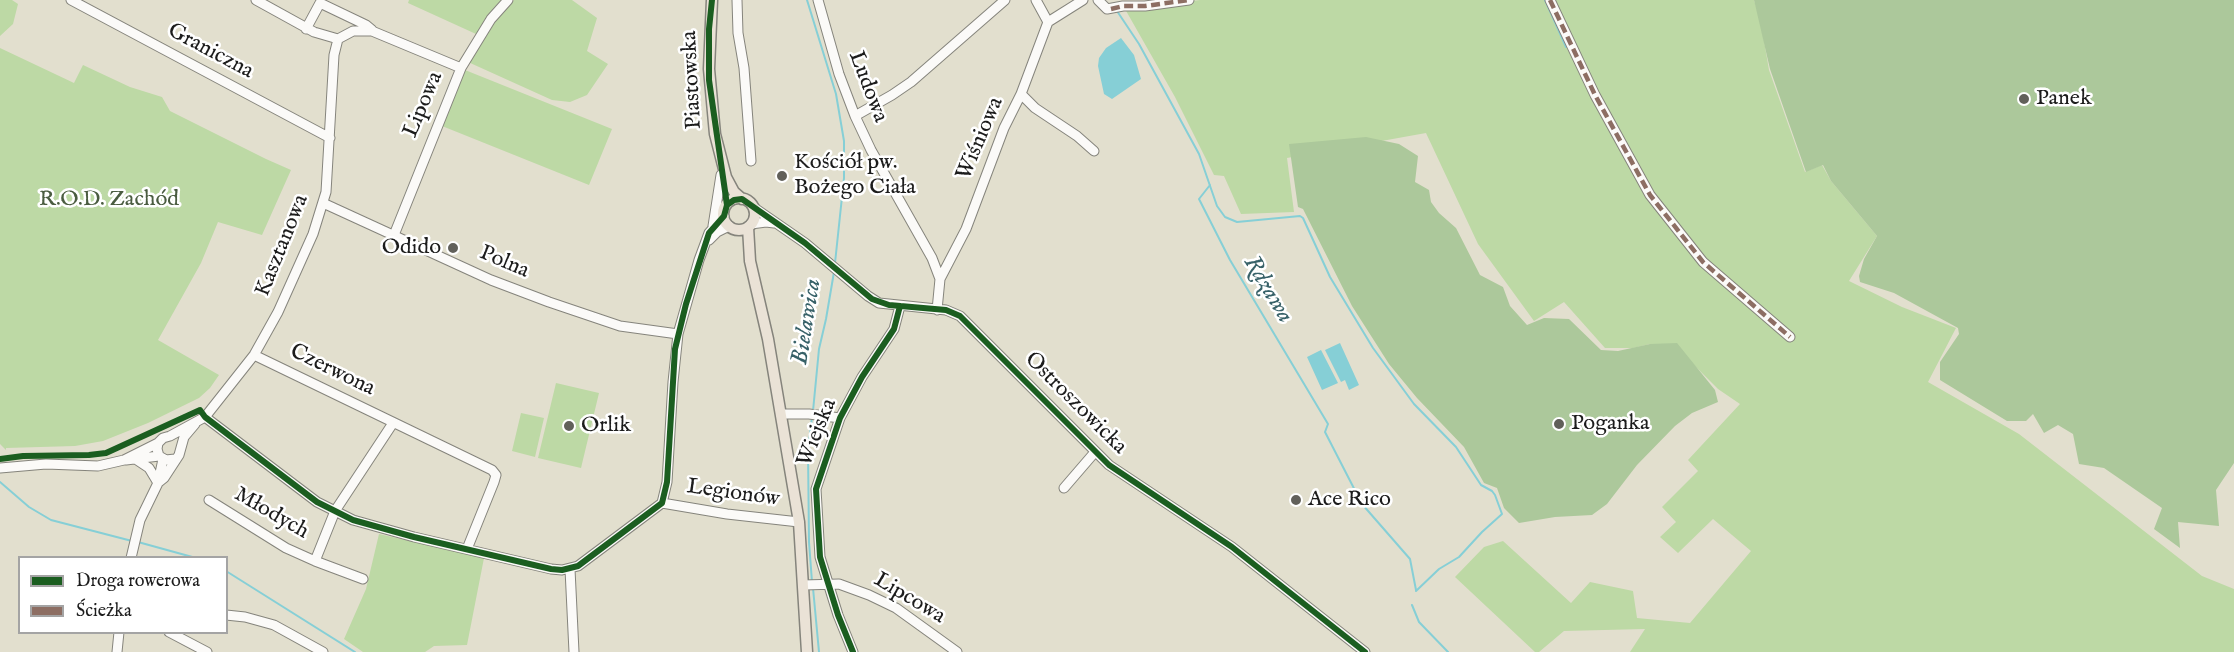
<!DOCTYPE html>
<meta charset="utf-8">
<style>
body{margin:0}
#map{position:relative;width:2234px;height:652px;overflow:hidden;background:#e2dfce;font-family:"IM FELL English",serif}
canvas{display:block}
.legend{position:absolute;left:18px;top:556px;width:210px;height:78px;box-sizing:border-box;background:#fff;border:2px solid #a4a4a4;margin:0;padding:8px 10px;list-style:none;font-size:18px;color:#1c1c1c}
.legend li{display:flex;align-items:center;gap:12px;height:30px}
.legend b{width:30px;border:2px solid #a4a4a4}
</style>
<div id="map">
<canvas width="2234" height="652"></canvas>
<ul class="legend">
<li><b style="height:8px;background:#1b5e20"></b>Droga rowerowa</li>
<li><b style="height:8px;background:#8d6e63"></b>Ścieżka</li>
</ul>
</div>
<script>
const ctx = document.querySelector('canvas').getContext('2d');
ctx.lineJoin = 'round';
function fill(path, color) { ctx.fillStyle = color; ctx.fill(path, 'evenodd'); }
const shape = rows => new Path2D(rows.map(r => 'M' + r).join(''));
function strokePath(path, color, width, dash) { ctx.strokeStyle = color; ctx.lineWidth = width; ctx.lineCap = dash ? 'butt' : 'round'; ctx.setLineDash(dash || []); ctx.stroke(path); }
function label(font, color, halo, rows, align = 'center') {
  ctx.font = font + ' "IM FELL English",serif'; ctx.lineWidth = 5; ctx.setLineDash([]); ctx.textBaseline = 'middle'; ctx.strokeStyle = halo; ctx.fillStyle = color; for (const [text, x, y, turn = 0] of rows) {
    ctx.save(); ctx.translate(x, y); ctx.rotate((+turn || 0) * Math.PI / 180); ctx.textAlign = isNaN(turn) ? turn : align; if (halo) ctx.strokeText(text, 0, 0); ctx.fillText(text, 0, 0); ctx.restore();
  }
}
fill(shape([
 [0,0,12,0,18,4,13,24,0,36],
 [409,0,504,0,476,34,408,3],
 [514,0,572,0,597,18,587,51,608,64,587,95,570,102,552,100,468,62,493,24],
 [1200,0,1754,0,1761,23,1769,70,1805,172,1822,165,1831,181,1877,236,1849,281,1902,307,1956,328,1928,382,2019,434,2202,576,2234,589,2234,652,1630,652,1645,629,1564,631,1539,652,1535,652,1455,577,1484,547,1503,541,1571,603,1590,582,1633,591,1637,618,1690,623,1751,551,1713,519,1678,553,1660,537,1676,522,1662,507,1698,471,1688,460,1740,404,1718,389,1675,346,1650,344,1633,348,1605,348,1564,302,1534,321,1478,244,1426,133,1287,158,1294,212,1241,214,1224,176,1214,175,1175,97,1125,9],
 [0,48,74,83,83,65,130,87,162,97,170,111,266,159,291,170,262,235,218,222,201,263,158,340,219,375,210,388,199,398,148,423,103,441,75,446,6,448,6,450,0,444],
 [465,70,612,129,589,185,442,126],
 [556,383,599,393,581,468,538,458],
 [521,413,544,418,535,457,512,451],
 [379,534,484,558,467,645,434,646,425,652,363,652,344,639,366,589]
]), '#bdd9a5');
fill(shape([
 [1754,0,2234,0,2234,463,2216,490,2219,526,2178,522,2180,548,2154,529,2162,508,2104,468,2079,464,2073,434,2058,425,2044,433,2033,414,2026,421,2007,421,1940,380,1940,362,1959,334,1958,328,1894,293,1860,282,1859,276,1864,259,1877,236,1831,181,1823,165,1806,172,1770,69],
 [1366,137,1399,144,1418,156,1415,182,1429,190,1431,202,1439,213,1456,228,1480,275,1503,287,1510,306,1527,325,1544,318,1569,319,1601,350,1618,351,1650,344,1677,343,1715,390,1718,402,1692,413,1675,426,1637,465,1607,504,1592,515,1555,517,1519,523,1504,508,1497,488,1484,483,1464,447,1417,398,1389,364,1352,306,1303,209,1298,207,1289,144]
]), '#acc89b');
fill(shape([
 [1121,38,1134,55,1141,79,1112,99,1104,94,1098,66,1099,58,1106,48],
 [1340,343,1359,385,1349,390,1345,380,1341,382,1325,350],
 [1321,350,1338,383,1322,390,1307,357]
]), '#86cfd6');
strokePath(shape([
 [807,0,836,94,844,141,844,178,835,263],
 [1545,0,1566,47],
 [1117,11,1139,44,1199,154,1217,206,1225,217,1237,222,1300,216,1303,218,1330,277,1373,348,1414,404,1456,447,1481,485,1492,491,1495,495,1502,514,1482,532,1459,557,1439,569,1416,591],
 [1210,185,1199,199,1230,260,1328,424,1325,432,1362,504,1410,559,1416,590],
 [813,411,819,349,826,319,834,272],
 [0,482,29,507,51,520,132,541],
 [138,542,196,558],
 [226,571,355,652],
 [812,582,809,542,808,450,812,417],
 [813,588,819,652],
 [1412,605,1419,622,1448,652]
]), '#86cfd6', 2);
const minor = shape([
 [71,0,330,138],
 [256,0,314,32,338,39],
 [737,0,738,33,744,68,751,161],
 [818,0,839,74,855,116,871,150,932,258,940,279],
 [1036,0,1048,22],
 [1098,0,1107,9,1123,6,1145,6,1189,0],
 [1550,0,1595,95,1650,195,1703,262,1790,337],
 [306,29,320,3,366,25,372,30],
 [1021,94,1035,108,1077,136,1094,151],
 [855,116,892,95,911,82,1005,0],
 [323,203,491,280,549,302,620,326,678,334],
 [753,207,805,243,868,296,879,303,946,310,960,316,1109,465,1232,547,1365,652],
 [751,224,766,222,774,223],
 [713,226,721,175],
 [394,235,461,68,491,19,508,0],
 [709,240,717,232,729,226],
 [937,310,940,279,966,229,1004,128,1021,94,1048,22,1083,0],
 [254,355,492,470,496,475,494,482,467,549],
 [781,414,809,414,840,418],
 [205,417,317,502,353,520,414,537,551,569,562,570,578,566,662,503,667,482,673,382,678,334,699,260,709,233,724,216],
 [175,459,166,460,159,456,157,449,158,443,163,438,170,436,205,417,254,355,278,312,313,234,326,192,334,55,338,39,353,31,372,31,461,68],
 [126,460,159,456],
 [137,460,149,468,158,483],
 [0,468,46,464,98,466,124,460,158,443],
 [159,482,164,478,179,455,184,437,195,424],
 [1064,488,1095,452],
 [209,500,286,548,315,561],
 [662,503,727,514,799,522],
 [131,558,140,520,158,483,163,459],
 [570,569,574,652],
 [363,579,315,561,335,511,393,423],
 [803,585,839,584,869,595,896,608,957,652],
 [226,615,245,617,274,625,323,652],
 [169,632,207,652],
 [117,652,119,632],
 [853,652,838,615,820,557,816,489,840,418,862,377,894,329,900,306]
]);
const major = shape([
 [712,0,709,69,715,134,726,177,734,192,742,199],
 '723 214a16 16 0 1 1 32 0a16 16 0 1 1-32 0Z',
 [748,227,750,261,768,339,799,522,807,652]
]);
strokePath(minor, '#85847c', 11);
strokePath(major, '#85847c', 13);
strokePath(minor, '#fbfaf8', 9);
strokePath(major, '#eae2d6', 10);
strokePath(shape([
 [1550,0,1595,95,1650,195,1703,262,1790,337],
 [1111,9,1123,6,1145,6,1189,0]
]), '#8d6e63', 4.5, [9, 4.5]);
strokePath(shape([
 [712,0,709,29,709,80,727,205],
 [0,459,23,456,89,455,106,453,200,410,205,417,317,502,353,520,414,537,551,569,562,570,578,566,662,503,667,482,675,349,686,304,709,233,724,216,727,205,734,200,742,199,805,243,872,299,889,305,946,310,960,316,1109,465,1232,547,1365,652],
 [853,652,838,615,820,557,816,489,840,418,862,377,894,329,900,306]
]), '#1b5e20', 6);
for (const [x, y, r, color] of [
 [2024,99,6,"#61605a"],
 [782,176,6,"#61605a"],
 [453,248,6,"#61605a"],
 [1559,424,6,"#61605a"],
 [569,426,6,"#61605a"],
 [1296,500,6,"#61605a"]
]) { const dot = new Path2D(); dot.arc(x, y, r, 0, 2 * Math.PI); ctx.fillStyle = color; ctx.fill(dot); strokePath(dot, '#fff', 2); }
label('22px', '#1c1c1c', '#fff', [
 ["Graniczna",210,52,28],
 ["Piastowska",693,80,-93],
 ["Ludowa",867,87,69],
 ["Lipowa",424,105,-67],
 ["Wiśniowa",981,139,-67],
 ["Kasztanowa",283,246,-68],
 ["Polna",504,263,23],
 ["Czerwona",332,371,26],
 ["Ostroszowicka",1075,404,45],
 ["Wiejska",818,433,-68],
 ["Legionów",733,494,8],
 ["Młodych",271,514,30],
 ["Lipcowa",909,599,31]
]);
label('22px', '#1c1c1c', '#fff', [
 ["Panek",2036,99],
 ["Kościół pw.",794,163],
 ["Bożego Ciała",794,188],
 ["Odido",441,248,"right"],
 ["Poganka",1571,424],
 ["Orlik",581,426],
 ["Ace Rico",1308,500]
], 'left');
label('22px', '#4a5c40', '#fff', [
 ["R.O.D. Zachód",109,200]
]);
label('italic 24px', '#376168', '#fff', [
 ["Rdzawa",1267,290,59],
 ["Bielawica",808,322,-81]
]);
</script>
